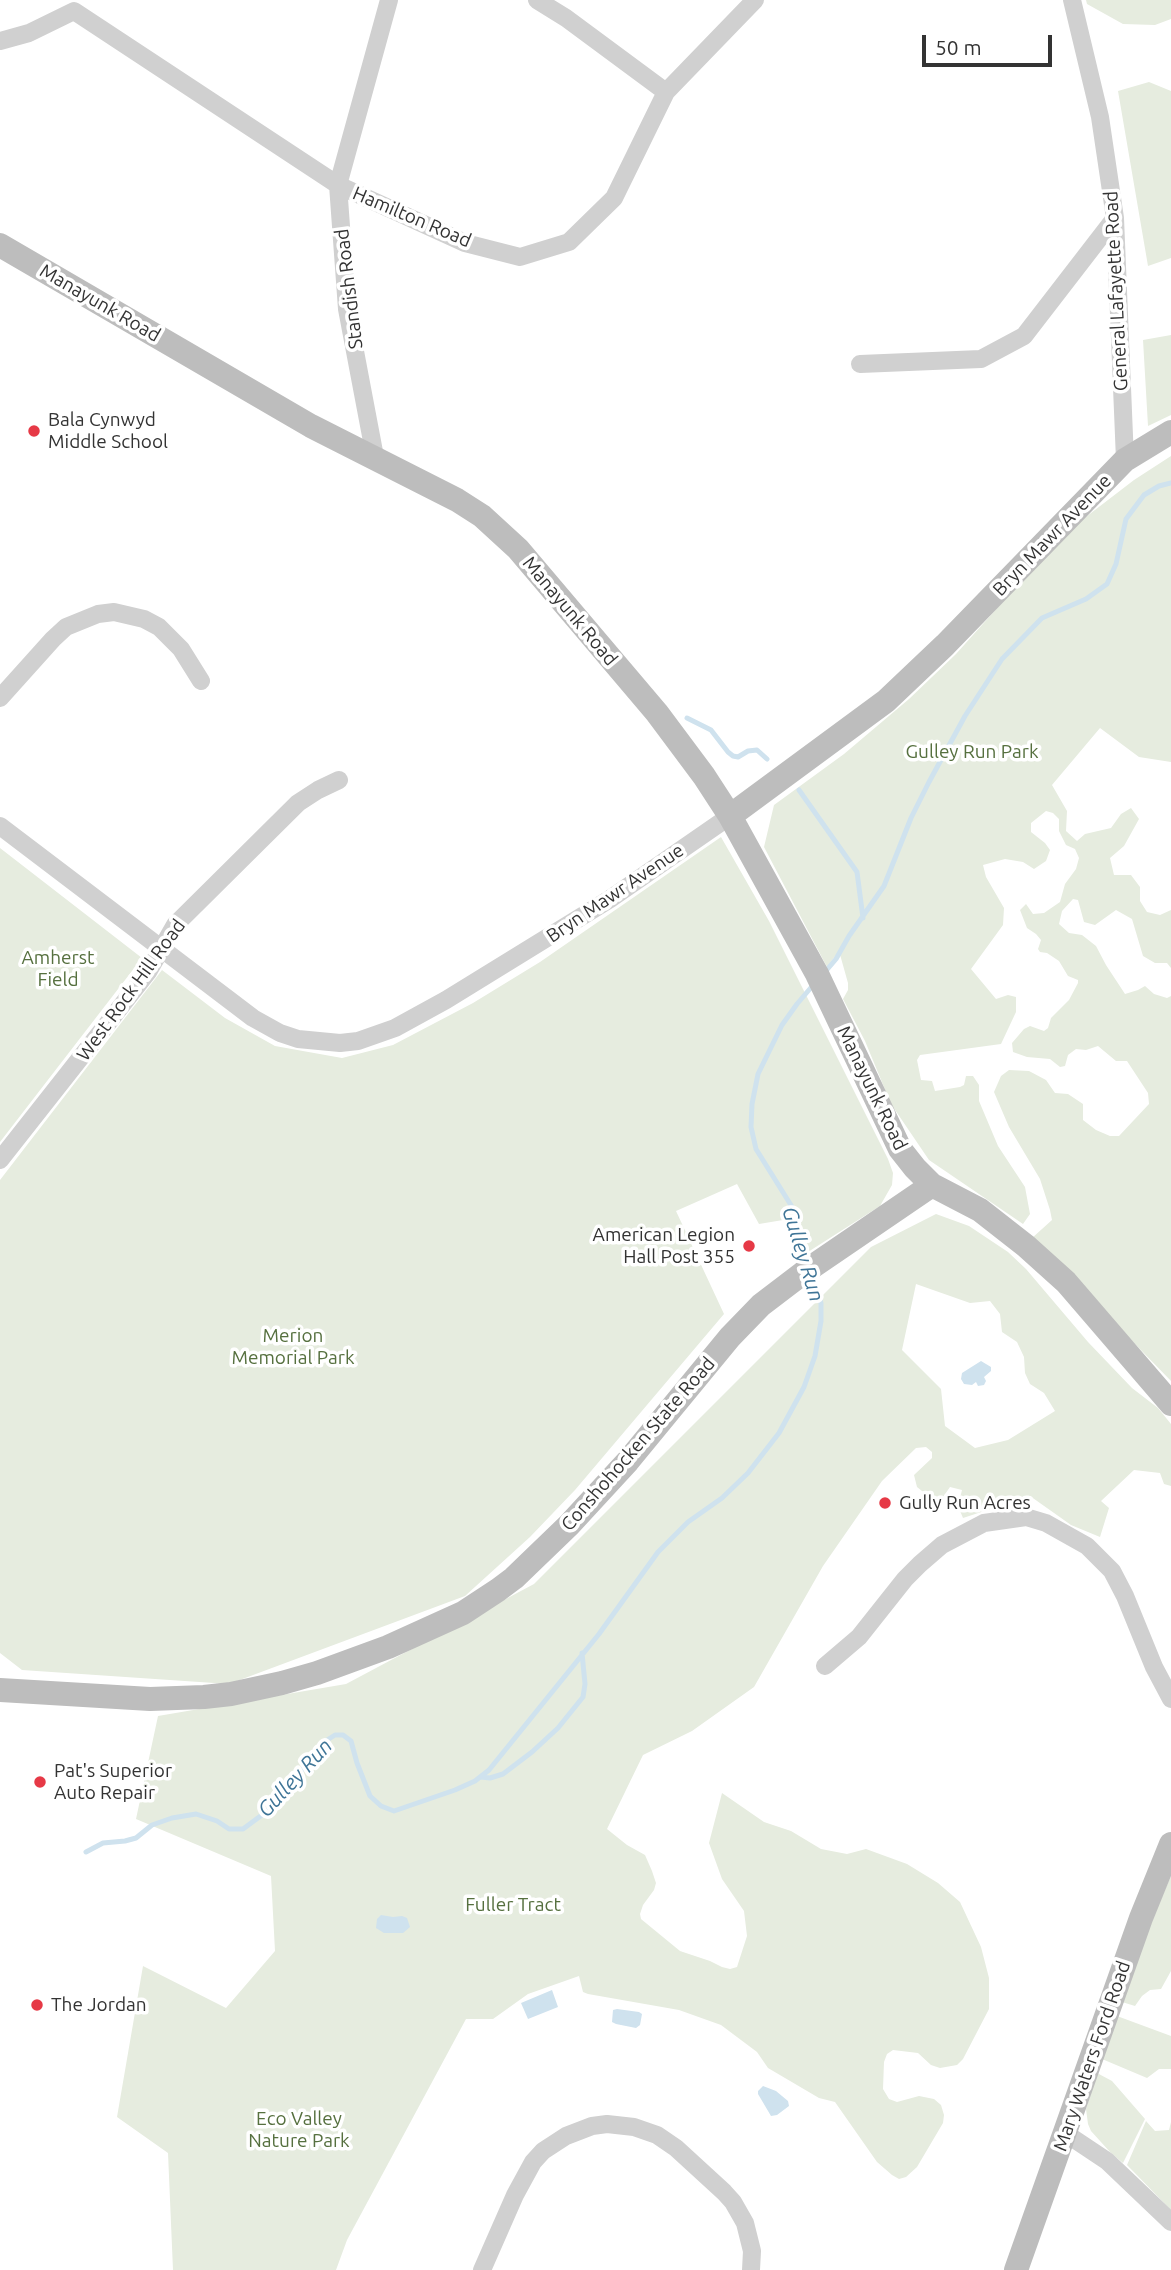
<!DOCTYPE html>
<style>
body{margin:0}
#map{position:relative;width:1171px;height:2270px;overflow:hidden;background:#fff;font-family:Ubuntu,sans-serif}
canvas{display:block}
.scale{position:absolute;left:922px;top:35px;width:130px;height:32px;box-sizing:border-box;border:4px solid #333;border-top:0;padding-left:9px;font-size:21px;line-height:24px;white-space:nowrap;color:#333;-webkit-text-stroke:5px #fff;paint-order:stroke}
</style>
<div id="map">
<canvas width="1171" height="2270"></canvas>
<div class="scale">50 m</div>
</div>
<script>
const ctx = document.querySelector('canvas').getContext('2d');
ctx.lineJoin = 'round';
function fill(path, color) { ctx.fillStyle = color; ctx.fill(path, 'evenodd'); }
const shape = rows => new Path2D(rows.map(r => 'M' + r).join(''));
function strokePath(path, color, width, dash) { ctx.strokeStyle = color; ctx.lineWidth = width; ctx.lineCap = dash ? 'butt' : 'round'; ctx.setLineDash(dash || []); ctx.stroke(path); }
function label(font, color, halo, rows, align = 'center') {
  ctx.font = font + ' Ubuntu,sans-serif'; ctx.lineWidth = 7; ctx.setLineDash([]); ctx.textBaseline = 'middle'; ctx.strokeStyle = halo; ctx.fillStyle = color; for (const [text, x, y, turn = 0] of rows) {
    ctx.save(); ctx.translate(x, y); ctx.rotate((+turn || 0) * Math.PI / 180); ctx.textAlign = isNaN(turn) ? turn : align; if (halo) ctx.strokeText(text, 0, 0); ctx.fillText(text, 0, 0); ctx.restore();
  }
}
fill(shape([
 [1086,0,1171,0,1171,19,1155,25,1123,24,1087,4],
 [1149,82,1171,91,1171,258,1148,266,1118,91],
 [1171,335,1171,415,1148,426,1143,340],
 [1171,456,1171,762,1139,757,1100,728,1052,785,1067,811,1066,831,1077,841,1085,834,1111,828,1121,814,1131,808,1139,819,1124,846,1110,858,1114,875,1131,875,1140,887,1140,901,1147,912,1160,915,1171,910,1171,968,1167,963,1155,963,1143,956,1132,919,1116,910,1095,925,1084,922,1078,900,1073,899,1062,911,1059,924,1069,933,1082,935,1096,946,1106,965,1125,994,1138,990,1145,986,1154,994,1167,998,1171,996,1171,1381,1032,1238,1052,1220,1050,1210,1040,1179,1009,1127,994,1092,1001,1076,1009,1070,1029,1071,1046,1080,1055,1093,1068,1094,1083,1104,1083,1120,1096,1130,1110,1136,1119,1136,1149,1104,1148,1093,1127,1061,1116,1061,1098,1046,1086,1050,1076,1049,1068,1055,1065,1066,1060,1067,1050,1059,1027,1057,1013,1052,1012,1043,1024,1029,1030,1026,1044,1031,1048,1028,1051,1018,1069,1000,1078,983,1078,980,1068,976,1059,961,1047,953,1040,952,1038,949,1041,940,1036,934,1027,928,1020,910,1026,904,1033,914,1044,913,1060,902,1065,884,1076,869,1079,858,1075,849,1066,845,1059,831,1059,819,1053,813,1046,811,1031,823,1031,832,1045,843,1050,850,1046,861,1034,869,1023,862,1005,859,983,865,986,877,1004,908,1003,925,971,969,996,999,1008,995,1016,997,1016,1012,1001,1044,920,1055,917,1060,921,1080,932,1081,935,1091,960,1087,964,1085,966,1076,973,1076,979,1085,979,1101,998,1146,1025,1187,1030,1214,1023,1224,929,1160,891,1104,865,1041,843,999,848,990,848,983,839,951,827,967,764,847,774,805,844,754,909,699,956,654,1033,568,1078,523,1134,480],
 [721,837,769,921,888,1159,893,1173,892,1185,880,1206,797,1259,783,1220,759,1224,737,1184,676,1211,724,1314,575,1490,530,1537,465,1596,229,1684,22,1670,0,1653,0,1180,162,970,225,1018,275,1046,342,1058,393,1045,473,1003,540,962],
 [0,848,142,958,0,1142],
 [936,1214,969,1226,1008,1252,1026,1269,1088,1342,1132,1388,1158,1408,1171,1424,1171,1486,1164,1484,1160,1473,1134,1470,1101,1501,1109,1508,1100,1537,1071,1525,1030,1496,963,1518,958,1506,962,1490,950,1487,943,1497,932,1499,917,1487,914,1475,932,1458,932,1452,926,1447,916,1448,882,1481,823,1566,754,1687,692,1731,643,1755,607,1829,627,1845,645,1855,652,1871,656,1883,654,1890,643,1905,640,1914,641,1919,680,1951,710,1961,722,1967,730,1969,737,1967,747,1936,744,1911,722,1879,709,1843,722,1793,764,1822,791,1831,821,1849,847,1854,866,1849,907,1864,938,1883,960,1902,981,1947,989,1978,989,2009,963,2059,957,2065,940,2068,931,2065,918,2053,893,2050,887,2054,884,2062,883,2089,889,2099,897,2102,919,2096,934,2099,941,2105,944,2115,943,2123,917,2167,906,2177,899,2179,892,2175,877,2162,835,2102,819,2098,768,2068,757,2052,721,2025,679,2010,588,1994,583,1992,579,1976,528,1994,493,2019,466,2019,347,2240,336,2270,173,2270,168,2153,117,2117,143,1966,226,2008,275,1951,271,1876,136,1819,158,1716,346,1684,534,1584,871,1247],
 [916,1284,970,1303,990,1301,1000,1314,1002,1332,1017,1342,1024,1357,1025,1373,1030,1384,1044,1393,1055,1411,1008,1440,975,1448,945,1426,941,1389,902,1350],
 [1171,1876,1171,1971,1161,1989,1150,1990,1142,1996,1135,2006,1122,2002,1149,1926],
 [1117,2016,1171,2036,1171,2069,1159,2069,1147,2078,1102,2059],
 [1097,2073,1112,2081,1145,2119,1123,2163,1110,2152,1091,2131,1088,2124,1086,2109],
 [1146,2121,1155,2131,1169,2130,1171,2122,1171,2210,1127,2165]
]), '#e6ecdf');
fill(shape([
 [981,1361,991,1367,991,1371,984,1377,986,1381,984,1385,978,1386,976,1382,972,1385,964,1384,961,1379,962,1373],
 [381,1915,393,1917,402,1916,407,1918,410,1927,403,1933,384,1933,376,1928,377,1919],
 [552,1990,558,2007,528,2019,521,2003],
 [617,2009,639,2012,642,2014,640,2025,636,2028,616,2024,612,2022,613,2010],
 [763,2086,776,2091,788,2101,789,2106,777,2115,771,2116,758,2094,758,2091]
]), '#cfe2ee');
strokePath(shape([
 [687,718,711,730,728,752,733,756,738,757,748,751,757,750,767,759],
 [799,790,857,872,863,918],
 [825,972,836,959,849,936,884,886,911,818,929,782,965,716,1002,659,1042,618,1086,599,1107,584,1116,564,1126,519,1144,495,1159,486,1171,483],
 [806,1263,800,1249,794,1210,756,1149,751,1127,752,1104,758,1074,782,1025,797,1004,814,984],
 [481,1777,490,1778,503,1774,532,1752,558,1728,583,1697,585,1684,582,1653],
 [86,1852,103,1843,125,1841,136,1838,152,1825,172,1818,196,1814,217,1821,229,1829,243,1829,266,1812,284,1787,311,1761,324,1742,335,1735,343,1735,351,1741,357,1763,370,1796,381,1806,394,1811,455,1790,475,1781,489,1770,599,1634,658,1552,688,1522,722,1498,748,1473,779,1433,804,1387,815,1356,821,1321,821,1303,811,1275]
]), '#cfe2ee', 5);
strokePath(shape([
 [537,0,566,18,666,92],
 [1072,0,1100,117,1115,218,1125,460],
 [0,41,29,33,74,11,338,185,465,243,520,257,569,242,614,198,666,92,755,0],
 [860,364,981,359,1024,336,1115,218],
 [375,457,347,309,338,185,389,0],
 [0,698,53,639,66,627,98,614,114,612,144,619,159,627,181,649,201,681],
 [0,826,253,1018,280,1033,298,1039,340,1043,358,1041,395,1028,446,1000,610,899,730,816],
 [0,1160,148,972,175,925,298,803,318,790,339,780],
 [825,1666,859,1637,905,1579,920,1564,942,1545,984,1523,1026,1517,1046,1523,1087,1546,1112,1571,1125,1596,1154,1667,1171,1699],
 [1065,2133,1107,2161,1171,2222],
 [482,2270,515,2195,533,2162,543,2151,566,2136,592,2126,607,2124,634,2127,657,2135,676,2148,724,2192,733,2202,745,2223,752,2251,751,2270]
]), '#d0d0d0', 18);
strokePath(shape([
 [0,245,311,426,457,500,482,516,518,549,657,713,704,776,730,816,817,974,900,1149,915,1168,932,1185,980,1210,1026,1246,1066,1282,1171,1404],
 [730,816,886,701,945,645,1125,460,1171,432],
 [0,1690,150,1699,204,1697,231,1694,282,1683,317,1673,388,1647,463,1613,498,1590,514,1578,569,1525,628,1461,730,1337,761,1305,803,1273,932,1185],
 [1016,2270,1141,1918,1171,1844]
]), '#bdbdbd', 24);
for (const [x, y, r, color] of [
 [34,431,7,"#e63946"],
 [749,1246,7,"#e63946"],
 [885,1503,7,"#e63946"],
 [40,1782,7,"#e63946"],
 [37,2005,7,"#e63946"]
]) { const dot = new Path2D(); dot.arc(x, y, r, 0, 2 * Math.PI); ctx.fillStyle = color; ctx.fill(dot); strokePath(dot, '#fff', 2.5); }
label('19px', '#333', '#fff', [
 ["Hamilton Road",412,217,23],
 ["Standish Road",349,289,-97],
 ["General Lafayette Road",1116,291,-93],
 ["Manayunk Road",100,303,30],
 ["Bryn Mawr Avenue",1052,535,-46],
 ["Manayunk Road",570,611,50],
 ["Bryn Mawr Avenue",615,893,-34],
 ["West Rock Hill Road",131,990,-54],
 ["Manayunk Road",872,1088,64],
 ["Conshohocken State Road",638,1444,-49],
 ["Mary Waters Ford Road",1092,2056,-71]
]);
label('19px', '#333', '#fff', [
 ["Bala Cynwyd",48,420],
 ["Middle School",48,442],
 ["American Legion",735,1235,"right"],
 ["Hall Post 355",735,1257,"right"],
 ["Gully Run Acres",899,1503],
 ["Pat's Superior",54,1771],
 ["Auto Repair",54,1793],
 ["The Jordan",51,2005]
], 'left');
label('19px', '#56703f', '#fff', [
 ["Gulley Run Park",972,752],
 ["Amherst",58,958],
 ["Field",58,980],
 ["Merion",293,1336],
 ["Memorial Park",293,1358],
 ["Fuller Tract",513,1905],
 ["Eco Valley",299,2119],
 ["Nature Park",299,2141]
]);
label('italic 21px', '#3f7597', '#fff', [
 ["Gulley Run",803,1254,73],
 ["Gulley Run",295,1778,-47]
]);
</script>
